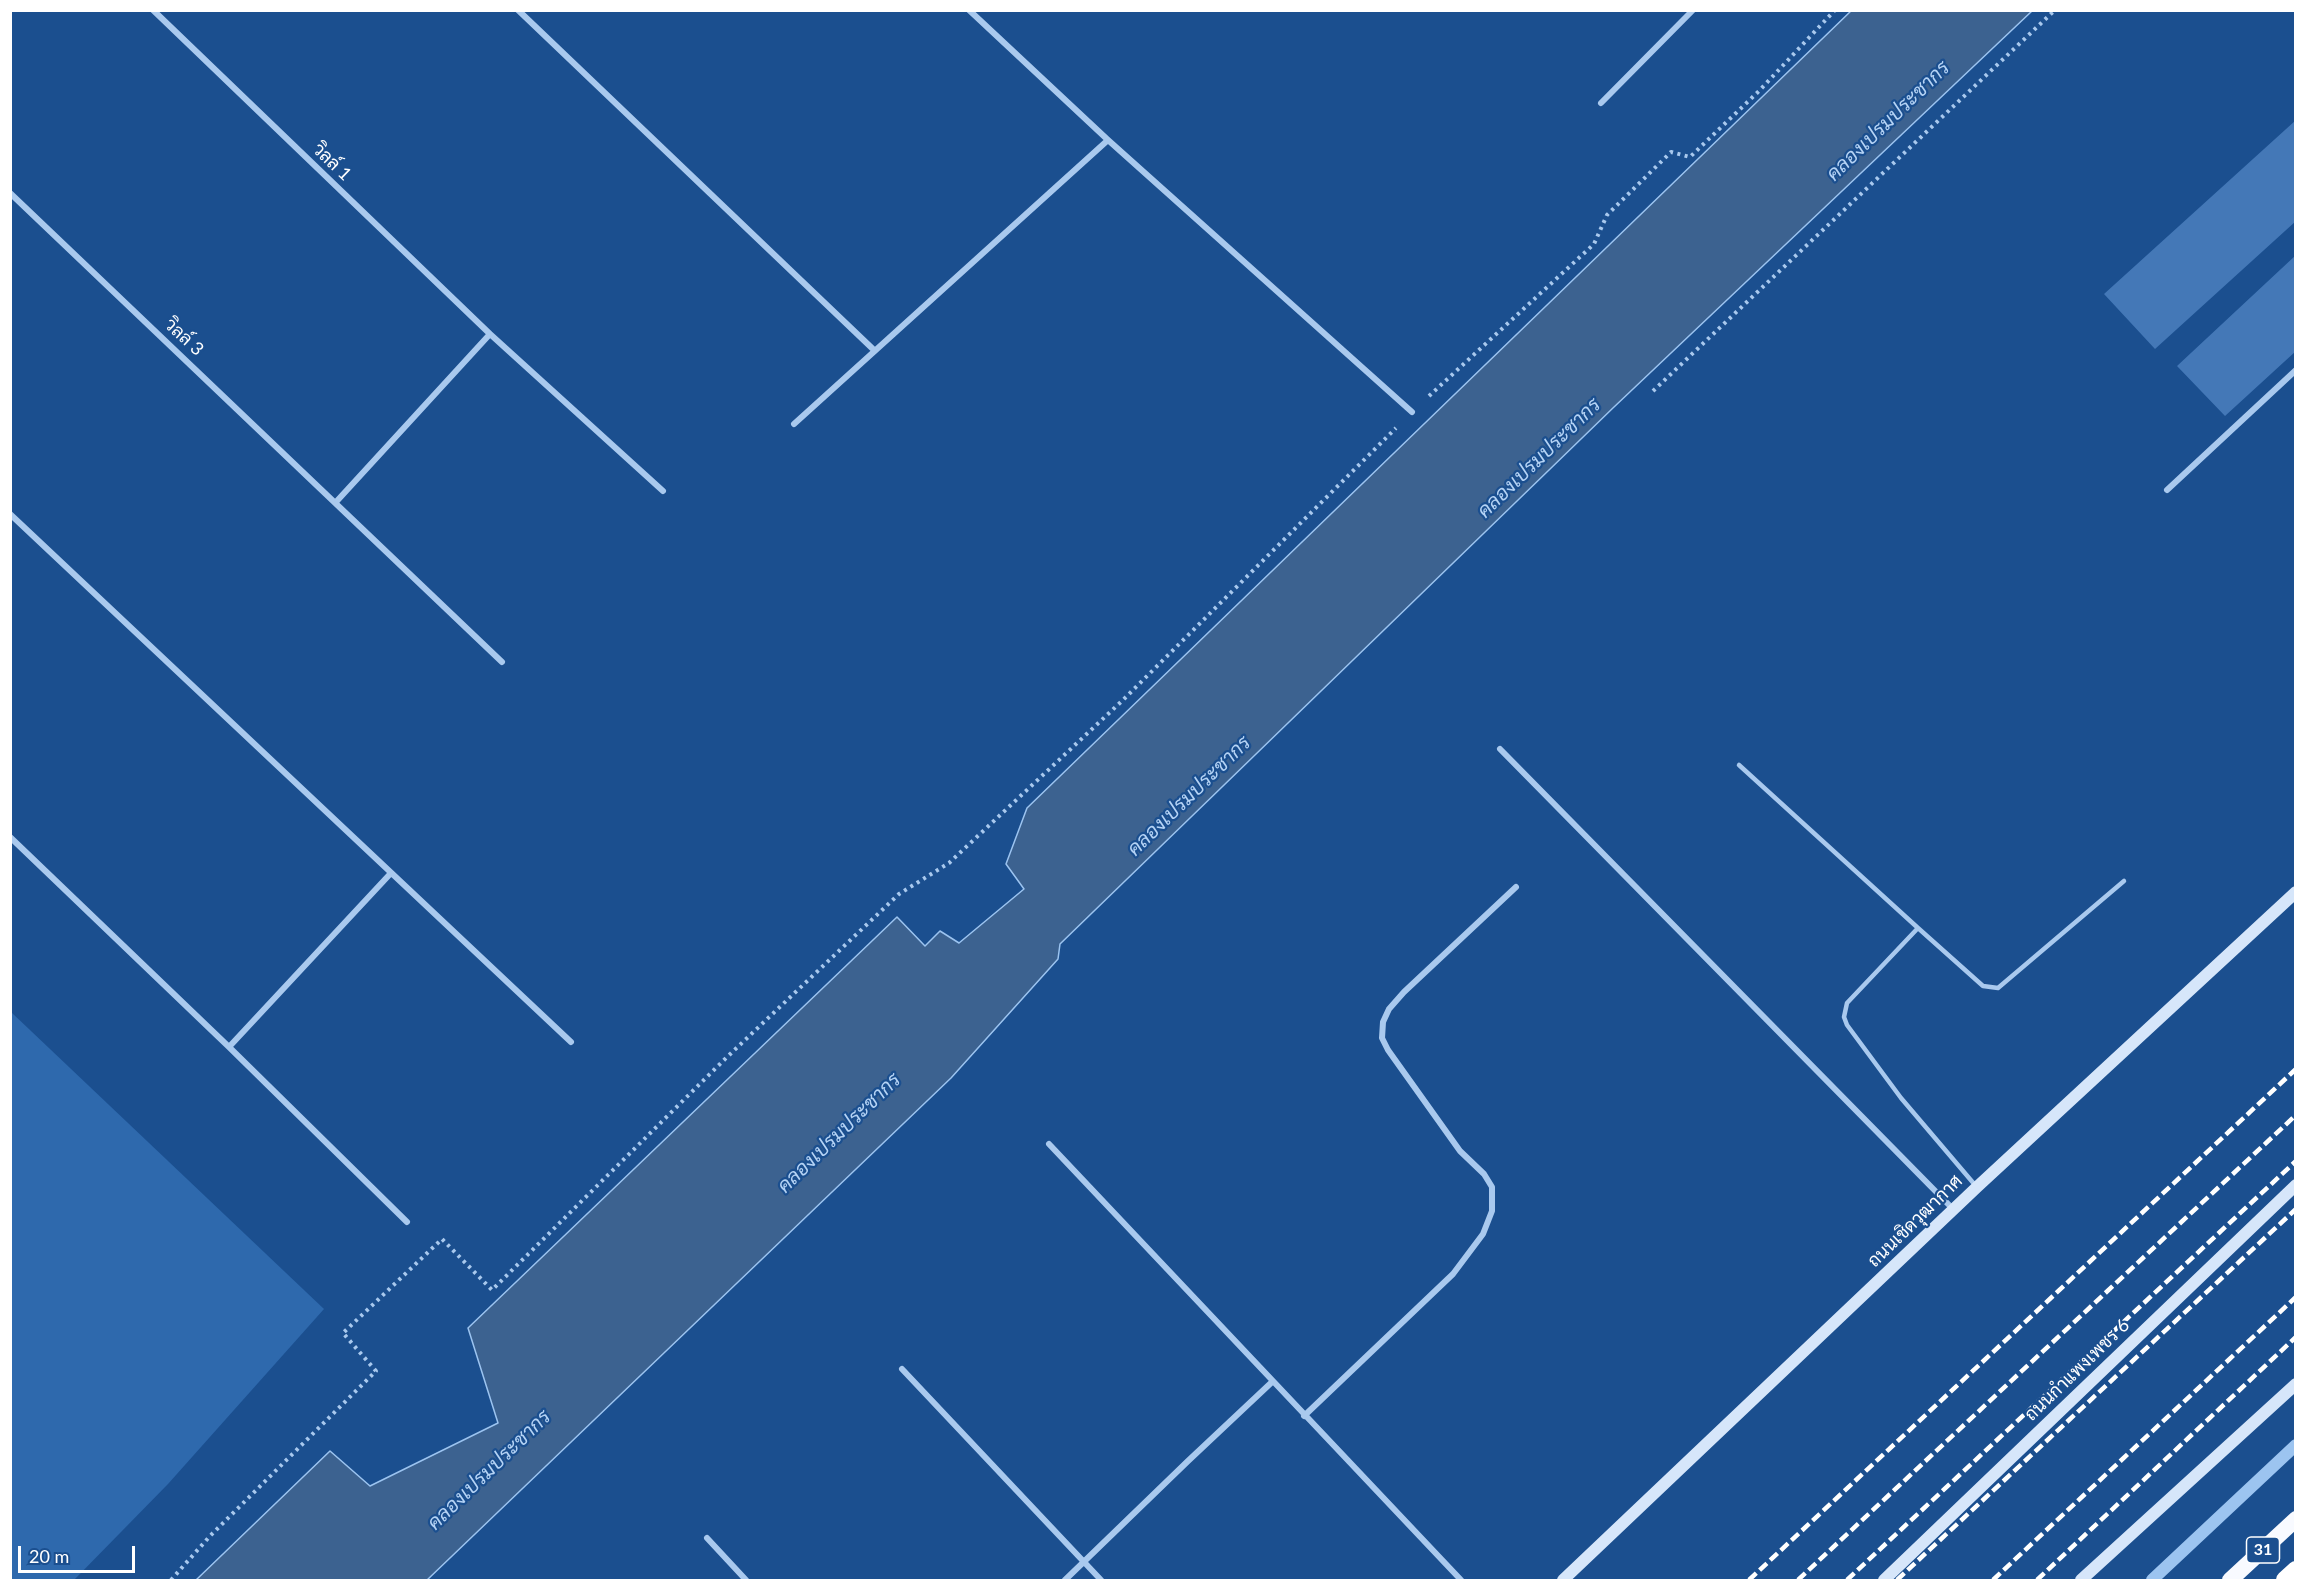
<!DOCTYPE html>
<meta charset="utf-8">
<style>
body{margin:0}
#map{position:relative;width:2306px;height:1591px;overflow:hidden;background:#1b4f8f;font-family:Lato,sans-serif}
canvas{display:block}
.frame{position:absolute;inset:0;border:12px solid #fff;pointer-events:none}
.scale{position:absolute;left:18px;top:1546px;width:117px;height:27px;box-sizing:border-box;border:3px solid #fff;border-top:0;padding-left:8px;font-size:18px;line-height:21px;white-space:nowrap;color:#fff;-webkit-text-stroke:4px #1b4f8f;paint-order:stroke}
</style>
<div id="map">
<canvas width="2306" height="1591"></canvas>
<div class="frame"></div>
<div class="scale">20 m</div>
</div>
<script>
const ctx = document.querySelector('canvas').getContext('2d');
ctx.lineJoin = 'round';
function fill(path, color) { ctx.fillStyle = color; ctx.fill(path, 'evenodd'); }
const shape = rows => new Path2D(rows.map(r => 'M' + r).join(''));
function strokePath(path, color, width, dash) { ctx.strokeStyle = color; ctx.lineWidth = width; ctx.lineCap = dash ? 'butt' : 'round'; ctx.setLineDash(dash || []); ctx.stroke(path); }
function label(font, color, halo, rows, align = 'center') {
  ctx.font = font + ' Lato,Sarabun,sans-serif'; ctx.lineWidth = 4.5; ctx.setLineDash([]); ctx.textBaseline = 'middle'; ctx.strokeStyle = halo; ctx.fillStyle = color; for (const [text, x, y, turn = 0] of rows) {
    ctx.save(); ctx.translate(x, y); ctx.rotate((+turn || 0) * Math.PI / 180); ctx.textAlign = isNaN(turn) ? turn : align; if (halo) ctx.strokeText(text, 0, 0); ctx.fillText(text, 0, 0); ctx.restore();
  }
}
fill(shape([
 [11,1012,324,1309,168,1484,74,1580,11,1580]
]), '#2e69ad');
const water = shape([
 [1852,10,2032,11,1614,407,1060,944,1058,959,951,1078,427,1580,196,1580,330,1451,370,1486,498,1423,468,1328,897,917,925,946,940,931,959,943,1024,889,1006,864,1027,808,1852,10]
]);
fill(water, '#3c6290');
strokePath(water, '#9cc4f0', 1.5);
strokePath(shape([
 [2152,1580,2296,1445]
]), '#9cc4f0', 12);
fill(shape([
 [2296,120,2296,221,2155,349,2104,294],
 [2296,255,2296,351,2225,416,2177,366]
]), '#4478b7');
strokePath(shape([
 [1653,391,2055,10],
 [1429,396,1594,244,1607,215,1671,152,1690,157,1759,91,1835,10],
 [171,1580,210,1536,376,1371,343,1333,442,1239,492,1290,726,1058,899,894,949,863,1123,700,1396,428]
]), '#a9c9ee', 4, [3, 4.5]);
strokePath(shape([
 [1739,765,1918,928,1847,1003,1844,1017,1847,1025,1901,1098,1975,1185],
 [1918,928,1983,986,1998,988,2124,881]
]), '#a9c9ee', 4.5);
strokePath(shape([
 [153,10,490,334,663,491],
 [518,10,875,351],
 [969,10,1108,140,1412,412],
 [1601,103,1693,10],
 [10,193,502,662],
 [794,424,1108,140],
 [2167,490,2296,370],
 [336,502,490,334],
 [10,514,571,1042],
 [1500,749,1953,1209],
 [10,837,229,1047,407,1222],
 [229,1047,391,873],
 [1049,1144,1461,1580],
 [902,1369,1101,1580],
 [1304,1416,1453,1274,1483,1234,1492,1211,1492,1187,1484,1174,1460,1151,1388,1050,1382,1038,1383,1022,1389,1009,1404,992,1516,887],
 [707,1538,746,1580],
 [1065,1580,1188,1461,1272,1382]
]), '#a9c9ee', 6);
strokePath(shape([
 [1563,1580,1977,1187,2296,892],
 [1884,1580,2296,1185],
 [2081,1580,2296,1384]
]), '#d6e6fa', 12);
strokePath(shape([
 [2230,1580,2296,1519]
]), '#f8faff', 16);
strokePath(shape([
 [2285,1580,2296,1570]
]), '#fff', 18);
strokePath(shape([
 [1749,1580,2296,1069],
 [1798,1580,2296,1115],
 [1847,1580,2296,1161],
 [1897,1580,2296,1209],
 [1993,1580,2296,1297],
 [2037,1580,2296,1337]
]), '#fff', 4.5, [10, 4.5]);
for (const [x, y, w] of [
 [2263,1550,33]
]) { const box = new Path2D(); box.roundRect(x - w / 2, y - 13, w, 26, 4.5); ctx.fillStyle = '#1b4f8f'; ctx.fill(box); strokePath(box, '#fff', 1.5); }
label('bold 16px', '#fff', null, [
 ["31",2263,1550]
]);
label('18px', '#fff', '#1b4f8f', [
 ["วิลล์ 1",332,162,44],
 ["วิลล์ 3",184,337,43],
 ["ถนนเชิดวุฒากาศ",1915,1221,-44],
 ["ถนนกำแพงเพชร 6",2077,1370,-44]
]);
label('italic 20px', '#b5d3f5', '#1b4f8f', [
 ["คลองเปรมประชากร",1888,121,-44],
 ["คลองเปรมประชากร",1539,458,-44],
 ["คลองเปรมประชากร",1189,796,-44],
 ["คลองเปรมประชากร",839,1133,-44],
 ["คลองเปรมประชากร",489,1470,-44]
]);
</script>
